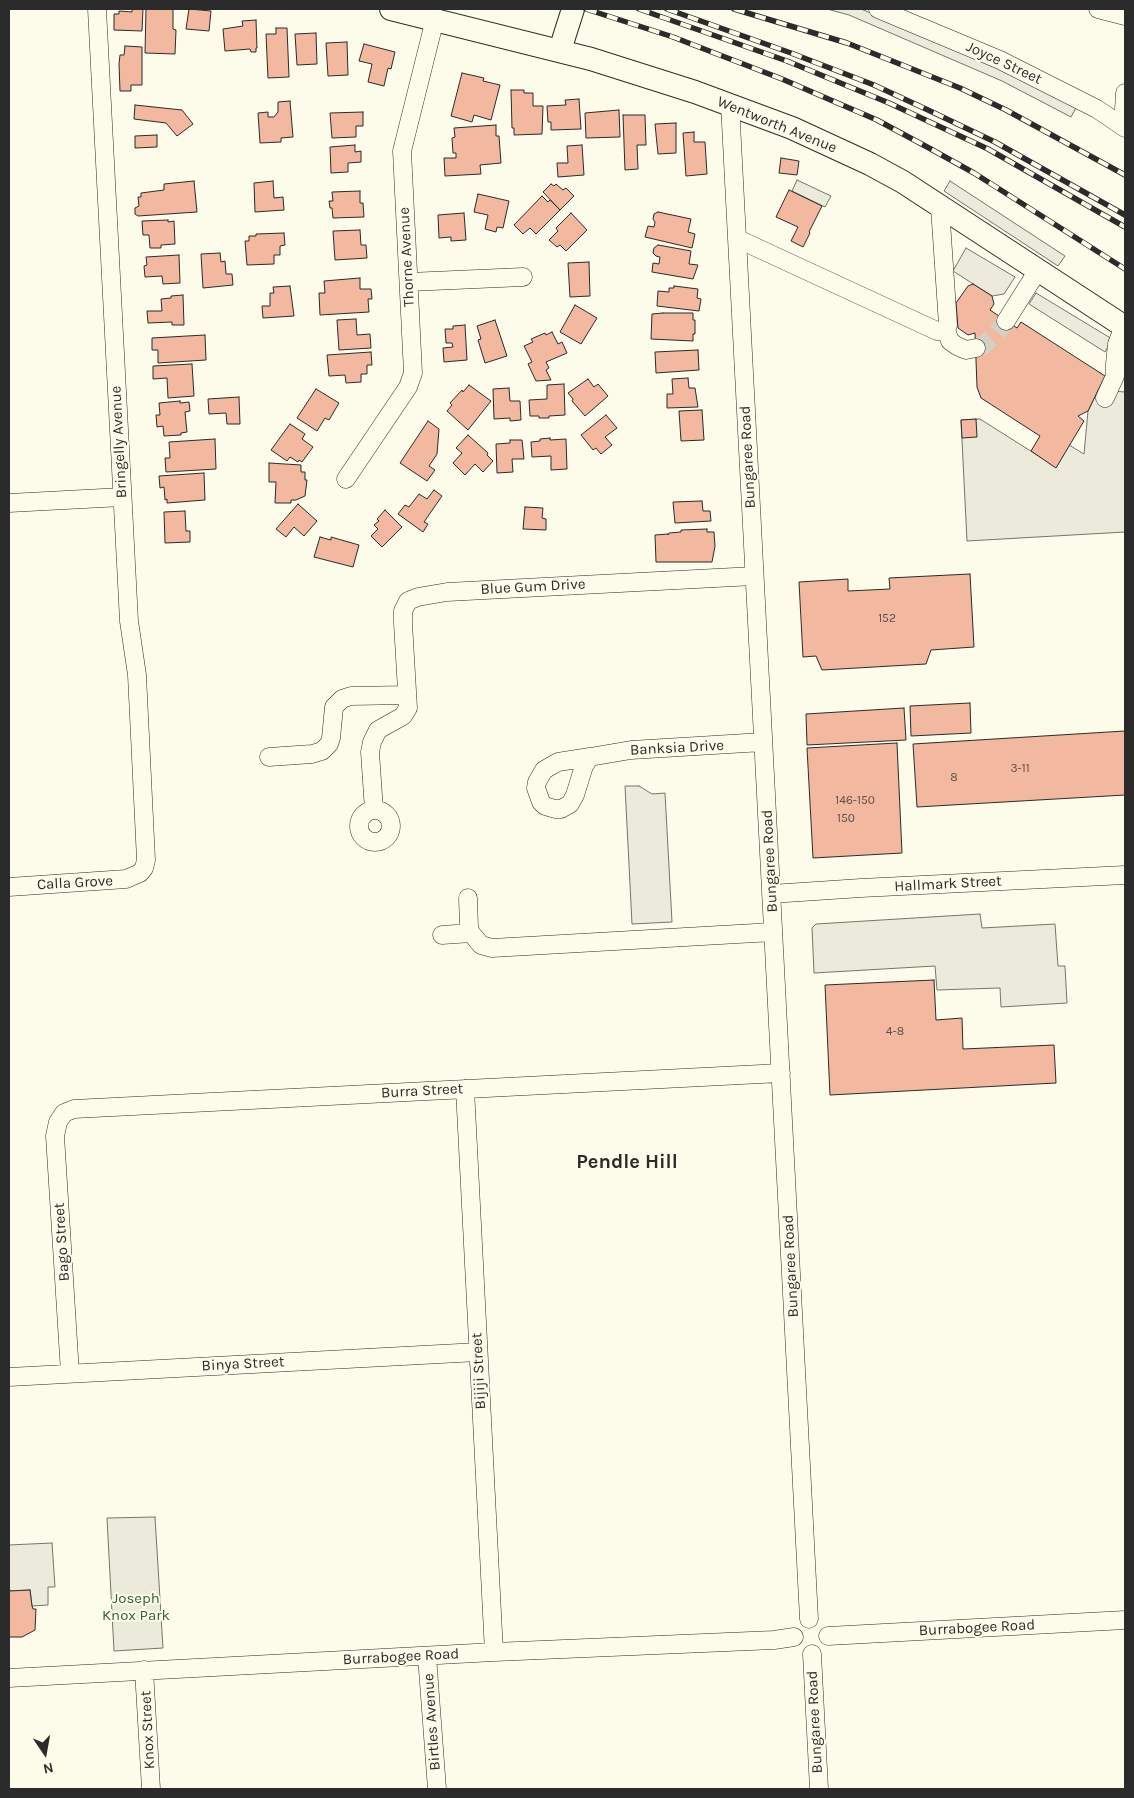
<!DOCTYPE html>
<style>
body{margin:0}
#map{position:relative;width:1134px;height:1798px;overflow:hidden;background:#fdfbea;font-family:Karla,sans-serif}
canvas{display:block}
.frame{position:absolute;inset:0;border:10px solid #2b2b2b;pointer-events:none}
.north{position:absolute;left:20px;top:1728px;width:50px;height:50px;-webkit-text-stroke:4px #fdfbea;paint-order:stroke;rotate:168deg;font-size:14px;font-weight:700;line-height:20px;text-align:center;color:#2b2b2b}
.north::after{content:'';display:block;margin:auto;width:18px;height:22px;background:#2b2b2b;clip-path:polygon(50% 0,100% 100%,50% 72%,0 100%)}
</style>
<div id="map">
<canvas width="1134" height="1798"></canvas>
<div class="frame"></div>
<div class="north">N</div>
</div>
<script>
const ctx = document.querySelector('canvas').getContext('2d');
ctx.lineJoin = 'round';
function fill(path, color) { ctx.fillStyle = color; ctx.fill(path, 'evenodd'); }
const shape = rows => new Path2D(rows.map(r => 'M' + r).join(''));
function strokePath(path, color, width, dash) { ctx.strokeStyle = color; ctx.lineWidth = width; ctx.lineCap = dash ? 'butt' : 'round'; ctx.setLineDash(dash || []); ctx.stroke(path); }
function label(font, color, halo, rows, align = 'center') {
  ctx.font = font + ' Karla,sans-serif'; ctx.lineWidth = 4; ctx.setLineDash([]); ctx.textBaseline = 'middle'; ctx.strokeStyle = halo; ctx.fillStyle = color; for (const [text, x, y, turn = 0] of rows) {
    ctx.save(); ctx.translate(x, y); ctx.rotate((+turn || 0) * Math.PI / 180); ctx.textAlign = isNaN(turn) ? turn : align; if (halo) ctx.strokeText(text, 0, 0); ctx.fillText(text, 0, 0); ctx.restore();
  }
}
const green = shape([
 [155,1517,163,1648,114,1651,107,1518,155,1517]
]);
fill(green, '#ecebdb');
strokePath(green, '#74746e', 1);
const parking = shape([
 [827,9,861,9,952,47,1077,106,1071,117,1002,81,849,15,827,9],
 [797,180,831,196,825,207,792,191,797,180],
 [950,181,1065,256,1058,266,944,191,950,181],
 [966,248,1015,277,1004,294,992,296,953,271,966,248],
 [1036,293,1112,339,1105,352,1029,304,1036,293],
 [1098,390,1125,392,1125,532,967,541,961,420,980,419,1056,467,1069,445,1084,454,1088,411,1098,390],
 [639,786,652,794,665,793,672,922,632,924,625,786,639,786],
 [980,914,982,928,1055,924,1058,966,1065,966,1067,1003,1001,1007,1000,988,937,990,935,966,814,973,812,928,816,924,980,914],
 [52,1543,55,1587,48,1587,48,1605,32,1606,30,1590,9,1591,9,1545,52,1543]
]);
fill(parking, '#eceadb');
strokePath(parking, '#74746e', 1);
const building = shape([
 [132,9,143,9,142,31,114,30,114,14,119,14,119,11,132,12,132,9],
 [146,9,173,9,173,29,176,30,175,54,145,53,146,9],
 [189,9,211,11,209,31,186,29,189,9],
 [256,20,257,48,256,48,256,52,251,52,250,49,225,51,223,29,243,26,242,21,256,20],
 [276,28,287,28,289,77,268,78,266,34,276,34,276,28],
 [316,33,317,64,297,65,295,34,316,33],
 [347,42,348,75,328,76,326,43,347,42],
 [364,44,395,52,391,69,388,68,384,86,368,82,372,64,359,61,364,44],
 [125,46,142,47,142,85,131,85,131,91,120,91,119,64,120,55,124,55,125,46],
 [462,73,484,78,483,81,500,85,491,120,474,115,472,122,451,116,462,73],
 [511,90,524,90,524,93,533,93,533,106,543,106,542,134,514,135,514,128,512,128,511,90],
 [579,99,581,129,551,130,551,122,548,122,547,106,566,105,565,100,579,99],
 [290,101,293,137,281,138,281,142,260,143,258,113,268,112,268,117,274,117,278,112,278,102,290,101],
 [135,105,182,110,193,124,177,136,166,123,134,119,135,105],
 [619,110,620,137,586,138,585,113,619,110],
 [363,112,363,126,356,126,356,137,332,138,330,113,363,112],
 [623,115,645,115,646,145,637,145,638,169,625,170,623,115],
 [676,123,676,153,658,154,655,124,676,123],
 [496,125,496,136,499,136,501,163,480,165,481,174,445,176,444,158,456,158,456,153,453,153,452,138,455,137,454,128,496,125],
 [694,132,694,142,705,142,707,174,686,176,683,133,694,132],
 [157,135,157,147,135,148,135,136,157,135],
 [355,145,355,152,361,151,361,162,348,163,348,172,331,173,330,147,355,145],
 [582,145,584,175,558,177,557,163,568,163,567,146,582,145],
 [781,158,799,161,797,175,779,173,781,158],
 [194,181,197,212,138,216,135,214,135,208,139,206,138,197,141,197,141,193,164,190,164,184,194,181],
 [273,181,274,198,283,197,284,210,255,212,254,183,273,181],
 [551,184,554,186,556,184,563,190,566,188,574,196,560,210,543,192,551,184],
 [789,190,822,206,809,232,810,233,803,247,791,241,798,227,776,217,789,190],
 [360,191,360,203,363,203,364,217,333,218,332,208,330,208,329,201,333,201,332,192,360,191],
 [478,194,509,201,503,228,497,227,496,232,485,229,488,215,474,212,478,194],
 [542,196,548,202,550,200,560,210,536,234,530,228,523,234,514,225,542,196],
 [658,212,691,219,688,232,695,234,692,248,645,237,648,226,654,227,655,222,653,219,654,214,658,212],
 [464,213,466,240,451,241,451,237,439,238,438,215,464,213],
 [571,213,587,230,566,251,560,245,557,247,549,240,558,231,556,228,571,213],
 [168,220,168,222,174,221,175,244,161,245,161,248,150,248,149,235,143,235,142,221,168,220],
 [360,230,361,245,366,245,367,258,335,260,333,231,360,230],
 [284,233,285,245,280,246,280,255,274,255,274,264,247,265,245,241,249,241,249,236,256,236,256,234,284,233],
 [658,245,691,251,689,264,698,265,693,279,652,272,653,263,659,264,660,257,656,256,653,253,654,248,658,245],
 [220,253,221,262,225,261,226,274,232,274,233,285,203,288,201,254,220,253],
 [179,255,180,283,163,284,162,276,145,277,144,266,147,265,146,257,179,255],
 [589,262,590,296,570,297,568,263,589,262],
 [360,278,360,289,371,289,372,299,368,299,369,312,320,315,319,293,325,293,324,281,360,278],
 [973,284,992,296,994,304,990,310,1017,328,1021,322,1105,376,1088,411,1078,416,1084,421,1056,468,1031,451,1040,436,981,398,977,387,975,333,968,335,958,328,956,303,968,286,973,284],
 [290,286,294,316,263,318,262,306,270,306,270,293,274,293,273,287,290,286],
 [674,286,698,289,697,298,701,299,699,311,657,306,658,291,669,292,669,288,674,288,674,286],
 [183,295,184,325,172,325,172,322,148,323,147,311,162,311,161,299,171,298,171,296,183,295],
 [575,305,597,318,581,344,560,332,575,305],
 [663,313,693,313,693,320,695,320,695,334,693,334,693,341,651,339,652,314,663,313],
 [356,319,357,335,370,334,371,348,339,350,337,320,356,319],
 [495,320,507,356,485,363,478,340,481,339,477,326,495,320],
 [465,325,467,360,444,362,443,348,453,347,452,343,446,343,445,329,453,329,453,326,465,325],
 [552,332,558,344,562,342,567,353,546,362,549,368,546,370,551,380,536,381,528,364,532,362,524,346,533,342,531,339,545,333,546,335,552,332],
 [205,335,206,360,158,363,158,350,152,350,152,338,205,335],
 [698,350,699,370,656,373,655,352,698,350],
 [371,352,372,365,367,365,367,374,361,374,361,382,346,383,345,375,329,376,327,355,371,352],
 [192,364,194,396,168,398,167,378,153,379,153,366,192,364],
 [688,378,689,388,695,388,698,407,667,408,667,394,673,394,672,379,688,378],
 [588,379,594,387,598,384,608,396,585,416,572,401,573,399,568,393,588,379],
 [564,384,565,415,549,416,549,418,539,418,539,416,530,416,529,400,547,399,547,385,564,384],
 [469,385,491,401,468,430,447,411,452,405,450,403,462,390,463,392,469,385],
 [509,388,510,401,520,401,521,420,510,421,510,418,494,419,493,389,509,388],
 [316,389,339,403,329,420,325,418,317,431,297,418,316,389],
 [239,397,240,424,227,424,226,413,209,414,208,399,239,397],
 [180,401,180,403,189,402,190,411,185,412,187,432,181,433,181,435,164,436,163,426,157,427,156,415,160,415,159,403,180,401],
 [702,410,704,440,681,441,679,411,702,410],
 [606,415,617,428,605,437,612,445,601,454,596,448,593,450,581,435,606,415],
 [976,419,977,437,962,438,961,420,976,419],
 [428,421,439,429,437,454,429,466,435,470,427,481,400,463,428,421],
 [290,424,305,434,302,439,313,447,302,462,299,460,298,462,290,457,287,461,271,450,290,424],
 [468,435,488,453,487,455,493,461,483,472,475,464,465,475,453,463,462,453,456,448,468,435],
 [550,438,550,440,566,439,567,469,551,470,551,456,532,457,531,442,540,441,540,439,550,438],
 [215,439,216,469,166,472,165,458,170,458,169,442,215,439],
 [510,440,522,440,524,459,512,459,513,472,497,473,496,444,510,443,510,440],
 [269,463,301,465,301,472,305,472,305,480,307,480,305,496,296,500,291,500,291,503,275,503,276,482,269,482,269,463],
 [204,473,205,500,167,503,167,499,165,500,164,487,160,488,159,476,204,473],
 [434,490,442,496,424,522,428,524,423,532,398,514,405,505,409,507,419,494,427,499,434,490],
 [702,501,703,511,710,511,711,521,675,523,673,502,702,501],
 [298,504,317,521,304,536,294,527,286,537,276,529,298,504],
 [525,507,543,508,542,518,546,519,546,530,523,529,525,507],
 [385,510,402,527,382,547,371,536,378,529,374,525,379,521,377,519,385,510],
 [185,511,186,531,190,531,190,542,165,543,164,512,185,511],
 [707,529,707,532,714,532,715,546,712,562,656,562,655,535,668,534,668,535,669,533,681,532,681,530,707,529],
 [320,537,331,540,331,537,359,545,353,567,314,557,320,537],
 [970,574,974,647,931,650,926,664,822,670,816,656,803,657,799,582,848,579,848,591,890,589,889,578,970,574],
 [970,703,971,733,911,736,910,706,970,703],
 [904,708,906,740,807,745,806,714,904,708],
 [1125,731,1125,795,917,807,913,744,1125,731],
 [897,743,902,853,813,858,807,748,897,743],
 [934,980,936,1020,962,1018,963,1049,1054,1045,1056,1083,830,1095,825,985,934,980],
 [30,1590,32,1606,33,1609,36,1609,35,1630,22,1637,9,1637,9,1591,30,1590]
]);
fill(building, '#f2b8a0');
strokePath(building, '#2b2b2b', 1);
strokePath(shape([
 [976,348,984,345,996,334,1006,321]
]), '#d3d1c4', 18, [18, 9]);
const minor = shape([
 [878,9,1000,60,1097,109,1125,128],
 [1098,9,1125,16],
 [730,104,809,1619],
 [1123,126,1125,93],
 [940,207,948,325,946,330,950,341,957,346,966,350,976,348],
 [738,239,937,331,946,330],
 [409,282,523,277],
 [1006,321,1038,270],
 [1105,398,1115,376,1115,364,1117,344,1124,326],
 [346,479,408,387,413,373,402,151,435,19],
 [9,503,122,497],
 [269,757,312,754,322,751,329,744,331,738,334,707,342,699,351,696,407,695],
 [590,757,558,762,544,770,537,782,536,788,541,802,545,806,555,809,561,809,570,804,575,795,584,766,590,757,631,750,763,742],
 '359 826a16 16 0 1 1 32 0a16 16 0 1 1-32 0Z',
 [374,810,370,752,372,742,378,730,403,716,408,708,403,623,403,611,408,601,418,597,447,592,754,576],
 [9,887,126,879,140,873,144,868,146,860,137,675,129,621,97,9],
 [771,894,861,888,1125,875],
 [468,898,469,927,471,933,481,945,492,948,773,932],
 [442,935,471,933],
 [465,1089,494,1652],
 [70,1373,55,1136,58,1122,64,1113,74,1109,781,1073],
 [9,1377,478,1352],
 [828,1636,1125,1620],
 [812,1654,819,1789],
 [427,1656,437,1789],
 [144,1670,151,1789],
 [9,1678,494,1652,774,1640,794,1637]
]);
const major = shape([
 [391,9,591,59,695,92,792,128,870,164,903,182,1125,327],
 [560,50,573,9]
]);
strokePath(minor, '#2b2b2b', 19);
strokePath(major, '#2b2b2b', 24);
strokePath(minor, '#fdfbea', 18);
strokePath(major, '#fdfbea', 22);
const rail = shape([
 [586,9,673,37,782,79,877,120,929,148,974,173,1125,269],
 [639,9,787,61,889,103,988,149,1125,227],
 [667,9,791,53,874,85,928,110,995,142,1125,215],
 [734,9,847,43,960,88,1006,110,1125,175]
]);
strokePath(rail, '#2b2b2b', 5.5);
strokePath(rail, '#fdfbea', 4, [11]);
label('12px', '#5d4e48', null, [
 ["152",887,619],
 ["3-11",1020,769],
 ["8",954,778],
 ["146-150",855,801],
 ["150",846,819],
 ["4-8",895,1032]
]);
label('15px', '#2b2b2b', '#fdfbea', [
 ["Joyce Street",1004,63,25],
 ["Wentworth Avenue",777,125,22],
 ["Thorne Avenue",407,257,-93],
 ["Bringelly Avenue",119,442,-93],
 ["Bungaree Road",748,457,-93],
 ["Blue Gum Drive",533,587,-3],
 ["Banksia Drive",677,748,-3],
 ["Bungaree Road",770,861,-93],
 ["Calla Grove",75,883,-3],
 ["Hallmark Street",948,884,-3],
 ["Burra Street",422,1091,-3],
 ["Bago Street",62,1242,-94],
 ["Bungaree Road",791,1266,-93],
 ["Binya Street",243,1364,-3],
 ["Bijiji Street",479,1371,-93],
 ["Burrabogee Road",977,1628,-3],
 ["Burrabogee Road",401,1657,-3],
 ["Birtles Avenue",432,1722,-94],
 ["Bungaree Road",815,1722,-93],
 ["Knox Street",148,1730,-93]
]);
label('15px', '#34623c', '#fdfbea', [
 ["Joseph",136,1599],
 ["Knox Park",136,1616]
]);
label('bold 20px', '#2b2b2b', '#fdfbea', [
 ["Pendle Hill",627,1162]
]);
</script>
